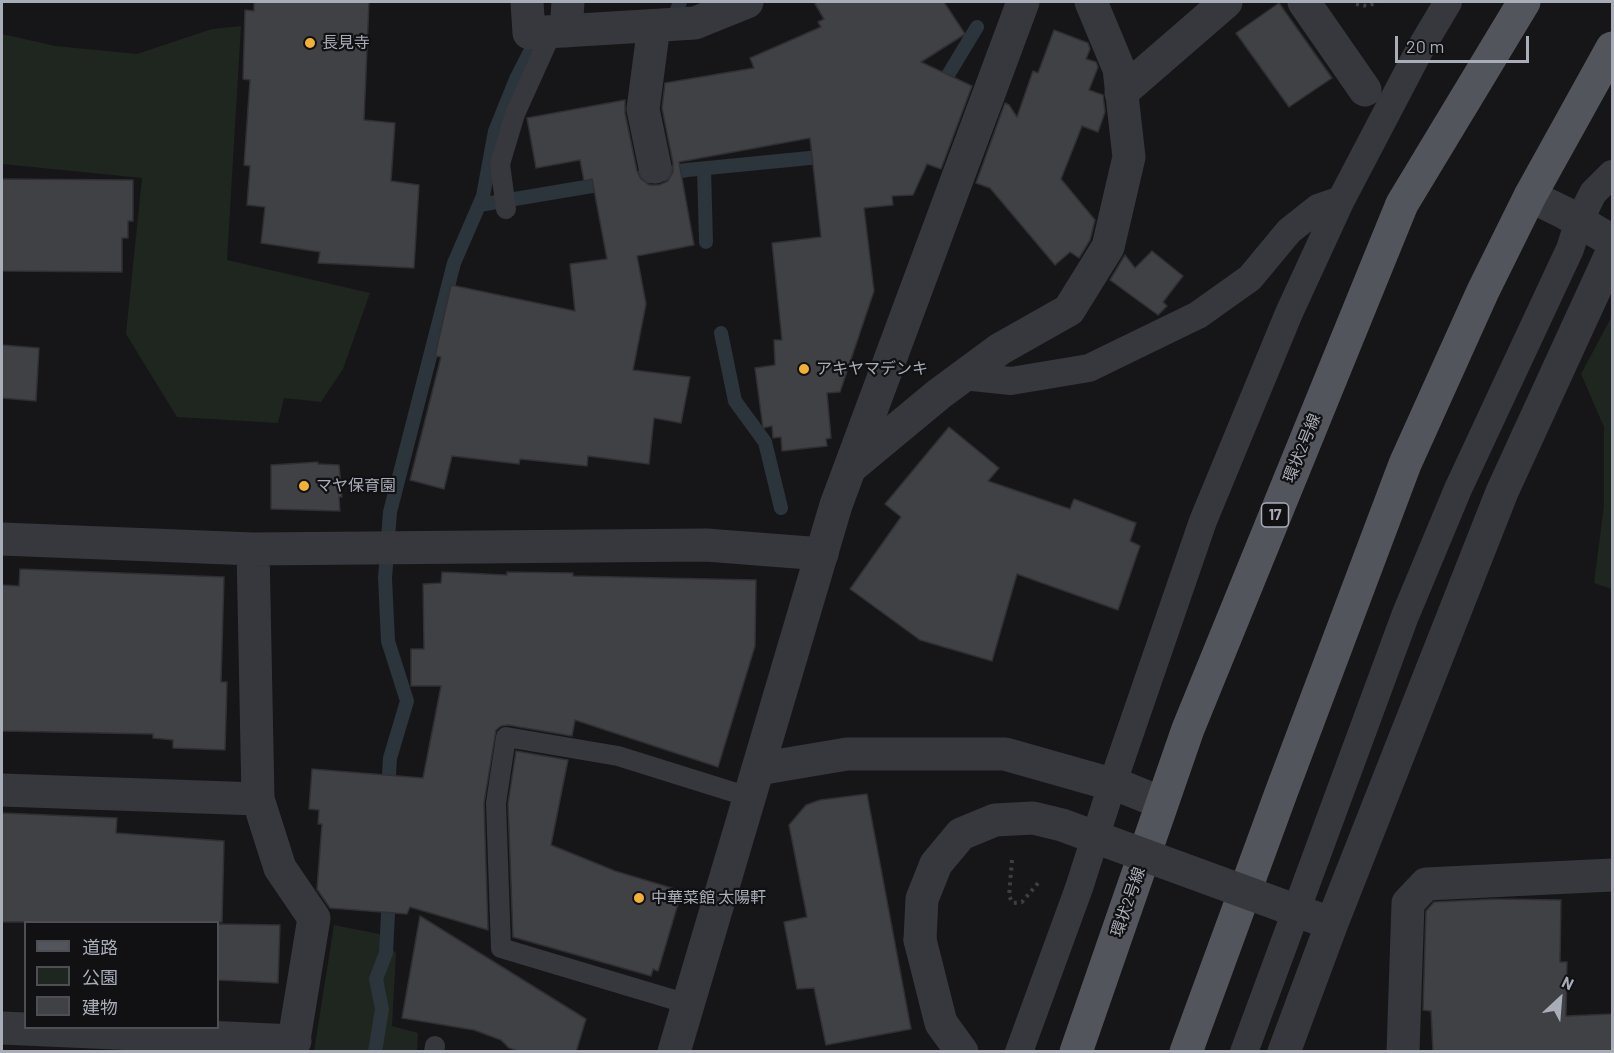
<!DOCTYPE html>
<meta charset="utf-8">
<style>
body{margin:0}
#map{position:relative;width:1614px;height:1053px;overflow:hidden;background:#161618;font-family:Barlow,"Noto Sans JP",sans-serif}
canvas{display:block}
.frame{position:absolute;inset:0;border:3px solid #a8adb8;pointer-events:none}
.legend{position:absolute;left:24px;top:921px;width:195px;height:108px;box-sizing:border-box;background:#111113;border:2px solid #4d4f55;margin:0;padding:8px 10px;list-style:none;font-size:18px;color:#a8adb8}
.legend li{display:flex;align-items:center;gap:12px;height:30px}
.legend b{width:30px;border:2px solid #4d4f55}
.north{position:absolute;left:1530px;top:969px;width:60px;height:60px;-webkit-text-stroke:4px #111113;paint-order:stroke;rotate:26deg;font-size:16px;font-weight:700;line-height:24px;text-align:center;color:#a8adb8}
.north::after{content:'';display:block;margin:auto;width:21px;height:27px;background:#a8adb8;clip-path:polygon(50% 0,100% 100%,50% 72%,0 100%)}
.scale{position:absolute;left:1395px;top:36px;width:134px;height:27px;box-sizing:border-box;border:3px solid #a8adb8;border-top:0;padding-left:8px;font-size:18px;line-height:21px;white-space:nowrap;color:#a8adb8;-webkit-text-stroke:4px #111113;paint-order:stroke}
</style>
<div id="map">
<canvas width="1614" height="1053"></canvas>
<div class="frame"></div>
<ul class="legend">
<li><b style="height:8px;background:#53555c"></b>道路</li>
<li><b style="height:16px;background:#1e261f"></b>公園</li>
<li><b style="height:16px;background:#404145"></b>建物</li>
</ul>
<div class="north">N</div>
<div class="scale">20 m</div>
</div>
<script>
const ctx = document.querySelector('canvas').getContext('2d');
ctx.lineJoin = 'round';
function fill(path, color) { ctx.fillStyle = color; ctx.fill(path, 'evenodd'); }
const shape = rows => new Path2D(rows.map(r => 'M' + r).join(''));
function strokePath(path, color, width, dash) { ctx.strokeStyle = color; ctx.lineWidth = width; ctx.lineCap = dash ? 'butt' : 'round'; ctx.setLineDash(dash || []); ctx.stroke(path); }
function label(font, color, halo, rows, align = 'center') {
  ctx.font = font + ' Barlow,"Noto Sans JP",sans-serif'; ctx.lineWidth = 4.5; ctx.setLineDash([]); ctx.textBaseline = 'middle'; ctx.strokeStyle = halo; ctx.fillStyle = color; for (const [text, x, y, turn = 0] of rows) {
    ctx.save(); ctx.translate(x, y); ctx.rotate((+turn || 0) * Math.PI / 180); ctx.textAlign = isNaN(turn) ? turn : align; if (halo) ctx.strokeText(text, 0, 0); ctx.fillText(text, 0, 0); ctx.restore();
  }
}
fill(shape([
 [241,26,227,260,370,293,343,369,321,402,284,398,278,423,177,417,126,334,142,178,2,164,2,34,55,46,137,54,212,29],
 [1612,316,1612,589,1594,583,1604,505,1604,427,1581,374],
 [334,925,379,934,396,953,392,1026,418,1033,417,1051,314,1051]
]), '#1e261f');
strokePath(shape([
 [671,25,680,2],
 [939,90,977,27],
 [704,169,706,242],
 [479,205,687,170,830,156],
 [721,333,735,401,765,442,781,508],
 [388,791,390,758,407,701,388,641,385,578,390,512,454,263,483,196,495,131,516,79,533,46],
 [375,1052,382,1009,376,979,386,953,389,894]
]), '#2c353c', 14);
const building = shape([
 [254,2,369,2,364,120,395,123,391,181,419,185,414,268,318,263,320,252,261,243,265,207,247,205,250,166,244,165,250,80,243,79,245,10,254,11,254,2],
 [814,2,944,2,965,34,921,62,972,86,941,169,927,164,913,195,892,196,893,205,864,208,874,291,840,392,827,393,831,438,826,439,827,446,782,451,781,437,773,438,772,426,763,428,755,368,775,365,774,340,782,340,772,243,821,237,810,138,679,162,694,245,637,256,646,304,633,370,690,377,681,423,654,418,649,464,588,456,587,466,520,459,519,464,452,456,444,489,410,480,441,357,435,356,451,285,575,311,570,264,607,259,592,179,584,181,580,160,536,168,527,118,625,100,625,113,637,171,641,179,649,185,659,185,668,181,673,172,673,163,662,108,665,83,754,68,750,58,821,27,818,22,824,19,814,2],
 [1279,3,1332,78,1289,107,1236,33,1279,3],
 [1054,30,1088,43,1090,49,1086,59,1096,62,1098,67,1089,90,1103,95,1105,112,1098,132,1082,126,1061,179,1095,220,1090,240,1079,258,1070,252,1055,265,990,188,976,183,1005,103,1009,105,1017,117,1033,71,1038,73,1054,30],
 [2,179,133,180,133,221,128,221,128,238,122,238,122,272,2,271,2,179],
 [1152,251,1183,276,1163,302,1167,306,1158,315,1110,280,1125,255,1135,268,1152,251],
 [2,345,39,348,36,401,2,398,2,345],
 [949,427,999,468,988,481,1070,509,1074,499,1136,523,1130,541,1140,546,1118,610,1017,574,992,661,920,640,850,589,901,517,885,504,949,427],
 [318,462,318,464,339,465,342,497,339,497,340,511,271,509,271,465,318,462],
 [20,569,224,577,221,682,227,682,225,750,173,748,173,740,153,738,153,734,2,731,2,585,19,586,20,569],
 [442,572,507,575,507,572,573,573,573,576,756,580,755,646,718,767,575,720,572,736,508,725,501,726,496,730,484,803,488,930,410,907,407,914,330,908,317,889,322,824,318,824,319,810,309,809,312,769,423,778,441,686,411,686,411,649,424,649,423,584,441,583,442,572],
 [516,751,568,760,551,845,615,871,675,889,673,895,680,897,658,971,653,969,651,976,513,937,508,804,516,751],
 [867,794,911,1029,826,1045,814,988,797,989,784,922,807,917,789,825,806,805,820,800,867,794],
 [2,813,117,818,116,833,224,841,222,922,2,922,2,813],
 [1497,899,1561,900,1560,962,1567,962,1566,1016,1612,1014,1612,1052,1433,1052,1431,1011,1423,1010,1426,911,1434,902,1497,899],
 [420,916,586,1019,576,1052,521,1052,509,1048,501,1040,474,1030,402,1018,420,916],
 [218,924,280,925,278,983,218,980,218,924]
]);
fill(building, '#404145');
strokePath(building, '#303034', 1.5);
strokePath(shape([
 [1356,4,1367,6,1378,2],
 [1012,860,1009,896,1013,903,1022,902,1039,882]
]), '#3d3f44', 4, [3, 4.5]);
strokePath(shape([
 [506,209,500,164,515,114,552,32],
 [688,1004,501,948,496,803,506,737,618,756,749,797],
 [434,1052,435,1046]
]), '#37383d', 20);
strokePath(shape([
 [963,376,1011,381,1089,368,1198,315,1250,278,1289,231,1318,208,1341,200],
 [1019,1052,1079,888,1112,785,1203,521,1289,313,1341,200,1419,51,1448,2],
 [1244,1052,1405,616,1458,489,1570,249,1579,221,1593,193,1612,174]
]), '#37383d', 28);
strokePath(shape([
 [527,2,529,33,695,23,747,2],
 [1304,2,1365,90],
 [654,26,643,109,655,167],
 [566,31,568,2],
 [1121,93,1226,2],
 [1530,196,1565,213,1612,241],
 [851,467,939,394,1000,349,1069,310,1108,247,1129,157,1119,69,1091,2],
 [2,539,253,549,706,545,822,554],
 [253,549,258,799,280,868,314,918,292,1052],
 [758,769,847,754,1005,754,1125,788,1162,803],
 [2,790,258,799],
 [920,940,941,1023,962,1052],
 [2,1028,295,1041],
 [1284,1052,1332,923,1502,492,1612,252],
 [1403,1052,1408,903,1426,884,1612,875]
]), '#37383d', 33);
strokePath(shape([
 [674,1052,836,505,1023,2]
]), '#37383d', 33);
strokePath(shape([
 [1076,1052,1188,729,1402,204,1524,2],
 [1186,1052,1281,793,1405,464,1483,291,1530,196,1612,48]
]), '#53555c', 33);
strokePath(shape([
 [920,940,922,899,936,864,961,834,995,820,1033,818,1062,825,1319,919]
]), '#37383d', 33);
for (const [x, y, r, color] of [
 [310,43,6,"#f2b134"],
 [804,369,6,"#f2b134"],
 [304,486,6,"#f2b134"],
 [639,898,6,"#f2b134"]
]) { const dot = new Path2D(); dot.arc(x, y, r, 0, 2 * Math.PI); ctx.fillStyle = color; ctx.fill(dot); strokePath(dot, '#111113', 2); }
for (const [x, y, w] of [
 [1275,515,27]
]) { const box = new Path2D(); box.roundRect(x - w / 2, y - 12, w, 24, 4.5); ctx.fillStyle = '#111113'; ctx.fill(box); strokePath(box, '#a8adb8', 1.5); }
label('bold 15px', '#a8adb8', null, [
 ["17",1275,515]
]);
label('16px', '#a8adb8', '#111113', [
 ["長見寺",322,43],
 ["アキヤマデンキ",816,369],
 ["マヤ保育園",316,486],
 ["中華菜館 太陽軒",651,898]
], 'left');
label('16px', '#a8adb8', '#111113', [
 ["環状2号線",1302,448,-68],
 ["環状2号線",1128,902,-71]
]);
</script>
